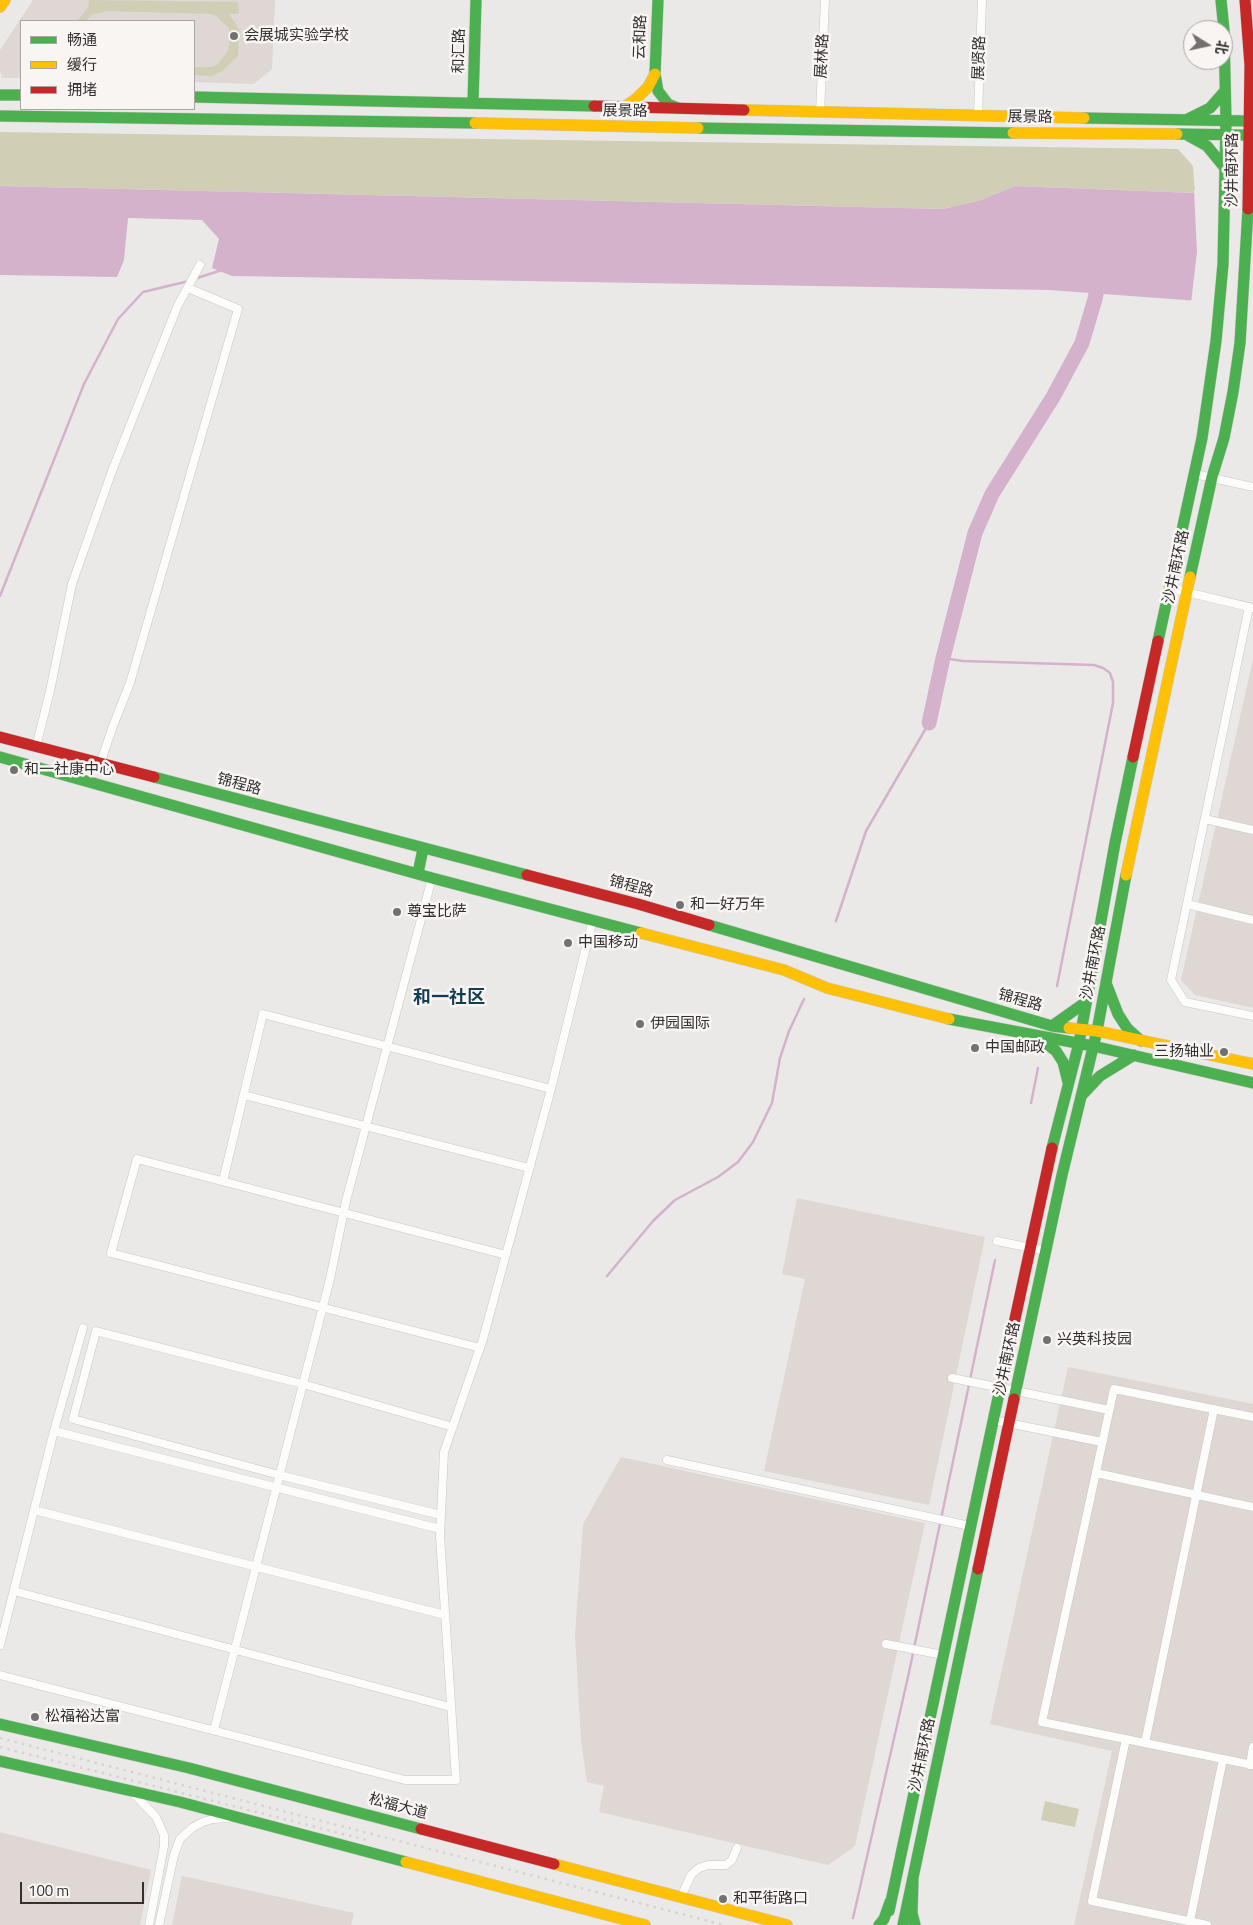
<!DOCTYPE html>
<meta charset="utf-8">
<style>
body{margin:0}
#map{position:relative;width:1253px;height:1925px;overflow:hidden;background:#ebe9e7;font-family:"Titillium Web","Noto Sans SC",sans-serif}
canvas{display:block}
.legend{position:absolute;left:20px;top:20px;width:175px;height:90px;box-sizing:border-box;background:#f9f5f3;border:1px solid #a9a6a5;margin:0;padding:6px 9px;list-style:none;font-size:15px;color:#323030}
.legend li{display:flex;align-items:center;gap:10px;height:25px}
.legend b{width:25px;border:1px solid #a9a6a5}
.north{position:absolute;left:1183px;top:20px;width:50px;height:50px;box-sizing:border-box;background:#f9f5f3;border:1px solid #a9a6a5;border-radius:50%;rotate:100deg;font-size:14px;font-weight:700;line-height:20px;text-align:center;color:#323030}
.north::after{content:'';display:block;margin:auto;width:18px;height:22px;background:#737170;clip-path:polygon(50% 0,100% 100%,50% 72%,0 100%)}
.scale{position:absolute;left:20px;top:1882px;width:124px;height:22px;box-sizing:border-box;border:2px solid #323030;border-top:0;padding-left:6px;font-size:15px;line-height:18px;white-space:nowrap;color:#323030;-webkit-text-stroke:4px #f9f5f3;paint-order:stroke}
</style>
<div id="map">
<canvas width="1253" height="1925"></canvas>
<ul class="legend">
<li><b style="height:6px;background:#4caf50"></b>畅通</li>
<li><b style="height:6px;background:#ffc107"></b>缓行</li>
<li><b style="height:6px;background:#c62828"></b>拥堵</li>
</ul>
<div class="north">北</div>
<div class="scale">100 m</div>
</div>
<script>
const ctx = document.querySelector('canvas').getContext('2d');
ctx.lineJoin = 'round';
function fill(path, color) { ctx.fillStyle = color; ctx.fill(path, 'evenodd'); }
const shape = rows => new Path2D(rows.map(r => 'M' + r).join(''));
function strokePath(path, color, width, dash) { ctx.strokeStyle = color; ctx.lineWidth = width; ctx.lineCap = dash ? 'butt' : 'round'; ctx.setLineDash(dash || []); ctx.stroke(path); }
function label(font, color, halo, rows, align = 'center') {
  ctx.font = font + ' "Titillium Web","Noto Sans SC",sans-serif'; ctx.lineWidth = 5; ctx.setLineDash([]); ctx.textBaseline = 'middle'; ctx.strokeStyle = halo; ctx.fillStyle = color; for (const [text, x, y, turn = 0] of rows) {
    ctx.save(); ctx.translate(x, y); ctx.rotate((+turn || 0) * Math.PI / 180); ctx.textAlign = isNaN(turn) ? turn : align; if (halo) ctx.strokeText(text, 0, 0); ctx.fillText(text, 0, 0); ctx.restore();
  }
}
fill(shape([
 [33,0,275,0,272,69,254,84,194,82,194,21,21,21,21,78,2,78,0,70,0,50],
 [1253,659,1253,1008,1195,995,1181,980],
 [797,1198,985,1237,929,1505,764,1471,805,1279,782,1274],
 [1068,1367,1253,1404,1253,1925,1074,1925,1112,1751,990,1724],
 [621,1457,925,1523,855,1846,828,1865,599,1812,604,1786,587,1782,581,1740,575,1634,583,1524],
 [0,1832,151,1870,140,1925,0,1925],
 [182,1876,354,1913,351,1925,172,1925]
]), '#ded7d4');
fill(shape([
 [89,0,238,2,239,14,229,14,239,29,238,56,222,71,212,76,194,75,194,67,211,67,218,64,228,51,231,35,228,27,216,16,211,14,107,11,91,15,86,21,77,21,88,8],
 [0,132,1178,149,1193,166,1195,193,1015,186,981,200,943,209,0,186],
 [1045,1801,1079,1809,1075,1827,1041,1820]
]), '#d0cfb6');
fill(shape([
 [0,186,943,209,981,200,1015,186,1195,193,1253,305,1049,290,232,276,212,268,219,239,202,220,128,218,124,260,117,277,0,275]
]), '#d5b2cc');
fill(shape([
 [1194,190,1253,195,1253,308,1191,303,1197,252]
]), '#ebe9e7');
strokePath(shape([
 [194,279,222,270],
 [0,596,84,384,118,319,143,292,189,281],
 [943,658,963,661,1094,665,1103,668,1110,673,1113,682,1113,703,1057,986],
 [836,921,866,831,929,723],
 [1031,1103,1038,1068],
 [607,1276,653,1221,675,1200,718,1177,738,1162,753,1142,772,1103,780,1058,789,1031,804,999],
 [853,1918,908,1677,995,1260]
]), '#d5b2cc', 2.5);
strokePath(shape([
 [929,723,943,658,975,533,992,494,1053,397,1082,343,1095,299,1100,273]
]), '#d5b2cc', 15);
const street = shape([
 [820,113,825,0],
 [978,115,982,0],
 [1195,474,1253,487],
 [1170,588,1253,608],
 [1249,607,1171,980,1185,1002,1253,1016],
 [36,747,50,691,72,584,112,471,154,365,178,305,200,265],
 [100,764,113,726,130,683,238,309,188,288],
 [1205,819,1253,830],
 [1187,904,1253,920],
 [244,1095,529,1168],
 [223,1181,263,1014,551,1089],
 [997,1241,1046,1251],
 [480,1348,111,1253,137,1159,506,1255],
 [952,1378,1109,1410],
 [1253,1417,1114,1389,1042,1722,1253,1765],
 [993,1420,1102,1442],
 [54,1431,440,1529],
 [667,1460,970,1526],
 [1096,1473,1253,1507],
 [34,1510,445,1615],
 [441,1515,279,1475,73,1419,96,1331,303,1384,453,1427],
 [14,1591,450,1707],
 [886,1644,943,1655],
 [0,1645,54,1431,83,1328],
 [0,1675,405,1780,456,1780,440,1536,444,1452,483,1339,551,1089,593,919],
 [214,1730,330,1279,346,1201,432,878],
 [1126,1739,1092,1901,1207,1925],
 [1145,1743,1214,1409],
 [1250,1765,1253,1747],
 [133,1793,156,1817,164,1835,164,1846,149,1925],
 [681,1897,691,1875,699,1868,708,1865,726,1865,732,1860,737,1848],
 [1190,1921,1223,1759],
 [159,1925,174,1855,180,1839,192,1828,203,1822,213,1819,228,1818]
]);
const fast = shape([
 [658,0,655,74,658,91,668,104,678,108],
 [0,95,21,95],
 [194,97,594,106],
 [473,102,476,0],
 [0,116,475,123],
 [1084,118,1249,121],
 [1188,119,1210,108,1225,91],
 [698,128,1013,133],
 [1177,134,1249,135],
 [1187,135,1207,146,1225,168],
 [1190,577,1212,477,1224,438,1233,392,1240,343,1248,209],
 [1158,641,1202,438,1216,341,1223,264,1226,121,1224,30,1221,0],
 [0,757,432,878,641,933],
 [154,777,527,875],
 [418,873,423,849],
 [709,925,1052,1026,1069,1028],
 [1106,983,1118,1014,1127,1028,1141,1041],
 [949,1019,1093,1046,1253,1083],
 [1052,1026,1086,1002],
 [1040,1039,1056,1051,1063,1062,1068,1082],
 [1082,1095,1100,1076,1134,1055],
 [1052,1148,1079,1043,1115,843,1133,757],
 [1014,1399,1062,1175,1097,1031,1126,875],
 [0,1724,189,1768,421,1829],
 [0,1761,180,1802,406,1862],
 [913,1879,912,1913,915,1925],
 [889,1911,1005,1365],
 [879,1925,884,1919,890,1902],
 [903,1925,978,1569]
]);
const slow = shape([
 [0,7,5,0],
 [623,108,636,99,648,87,655,74],
 [744,110,1084,118],
 [475,123,698,128],
 [1013,133,1177,134],
 [1126,875,1190,577],
 [641,933,784,970,827,988,949,1019],
 [1069,1028,1097,1031,1253,1064],
 [406,1862,645,1925],
 [554,1864,787,1925]
]);
const jam = shape([
 [1245,0,1250,65,1248,209],
 [594,106,744,110],
 [0,737,154,777],
 [1133,757,1158,641],
 [527,875,638,904,709,925],
 [1005,1365,1052,1148],
 [978,1569,1014,1399],
 [421,1829,554,1864]
]);
strokePath(street, '#c9c7c6', 9);
strokePath(fast, '#c9c7c6', 12);
strokePath(slow, '#c9c7c6', 12);
strokePath(jam, '#c9c7c6', 12);
strokePath(street, '#fcfcfb', 8);
strokePath(fast, '#4caf50', 11);
strokePath(slow, '#ffc107', 11);
strokePath(jam, '#c62828', 11);
strokePath(shape([
 [0,1738,724,1925],
 [0,1747,367,1840]
]), '#d4d4d3', 2.5, [2.5, 5]);
for (const [x, y, r, color] of [
 [234,36,5,"#737170"],
 [14,770,5,"#737170"],
 [680,905,5,"#737170"],
 [397,912,5,"#737170"],
 [568,943,5,"#737170"],
 [640,1024,5,"#737170"],
 [975,1048,5,"#737170"],
 [1224,1052,5,"#737170"],
 [1047,1340,5,"#737170"],
 [35,1717,5,"#737170"],
 [723,1899,5,"#737170"]
]) { const dot = new Path2D(); dot.arc(x, y, r, 0, 2 * Math.PI); ctx.fillStyle = color; ctx.fill(dot); strokePath(dot, '#f9f5f3', 2); }
label('15px', '#323030', '#f9f5f3', [
 ["会展城实验学校",244,36],
 ["和一社康中心",24,770],
 ["和一好万年",690,905],
 ["尊宝比萨",407,912],
 ["中国移动",578,943],
 ["伊园国际",650,1024],
 ["中国邮政",985,1048],
 ["三扬轴业",1214,1052,"right"],
 ["兴英科技园",1057,1340],
 ["松福裕达富",45,1717],
 ["和平街路口",733,1899]
], 'left');
label('15px', '#323030', '#f9f5f3', [
 ["云和路",641,37,-88],
 ["和汇路",460,51,-89],
 ["展林路",823,56,-87],
 ["展贤路",980,58,-88],
 ["展景路",625,112,1],
 ["展景路",1030,118,1],
 ["沙井南环路",1233,170,-90],
 ["沙井南环路",1177,567,-78],
 ["锦程路",239,785,15],
 ["锦程路",631,887,15],
 ["沙井南环路",1094,963,-79],
 ["锦程路",1020,1001,16],
 ["沙井南环路",1008,1359,-78],
 ["沙井南环路",923,1755,-78],
 ["松福大道",398,1807,15]
]);
label('bold 18px', '#123e53', '#f9f5f3', [
 ["和一社区",449,999]
]);
</script>
